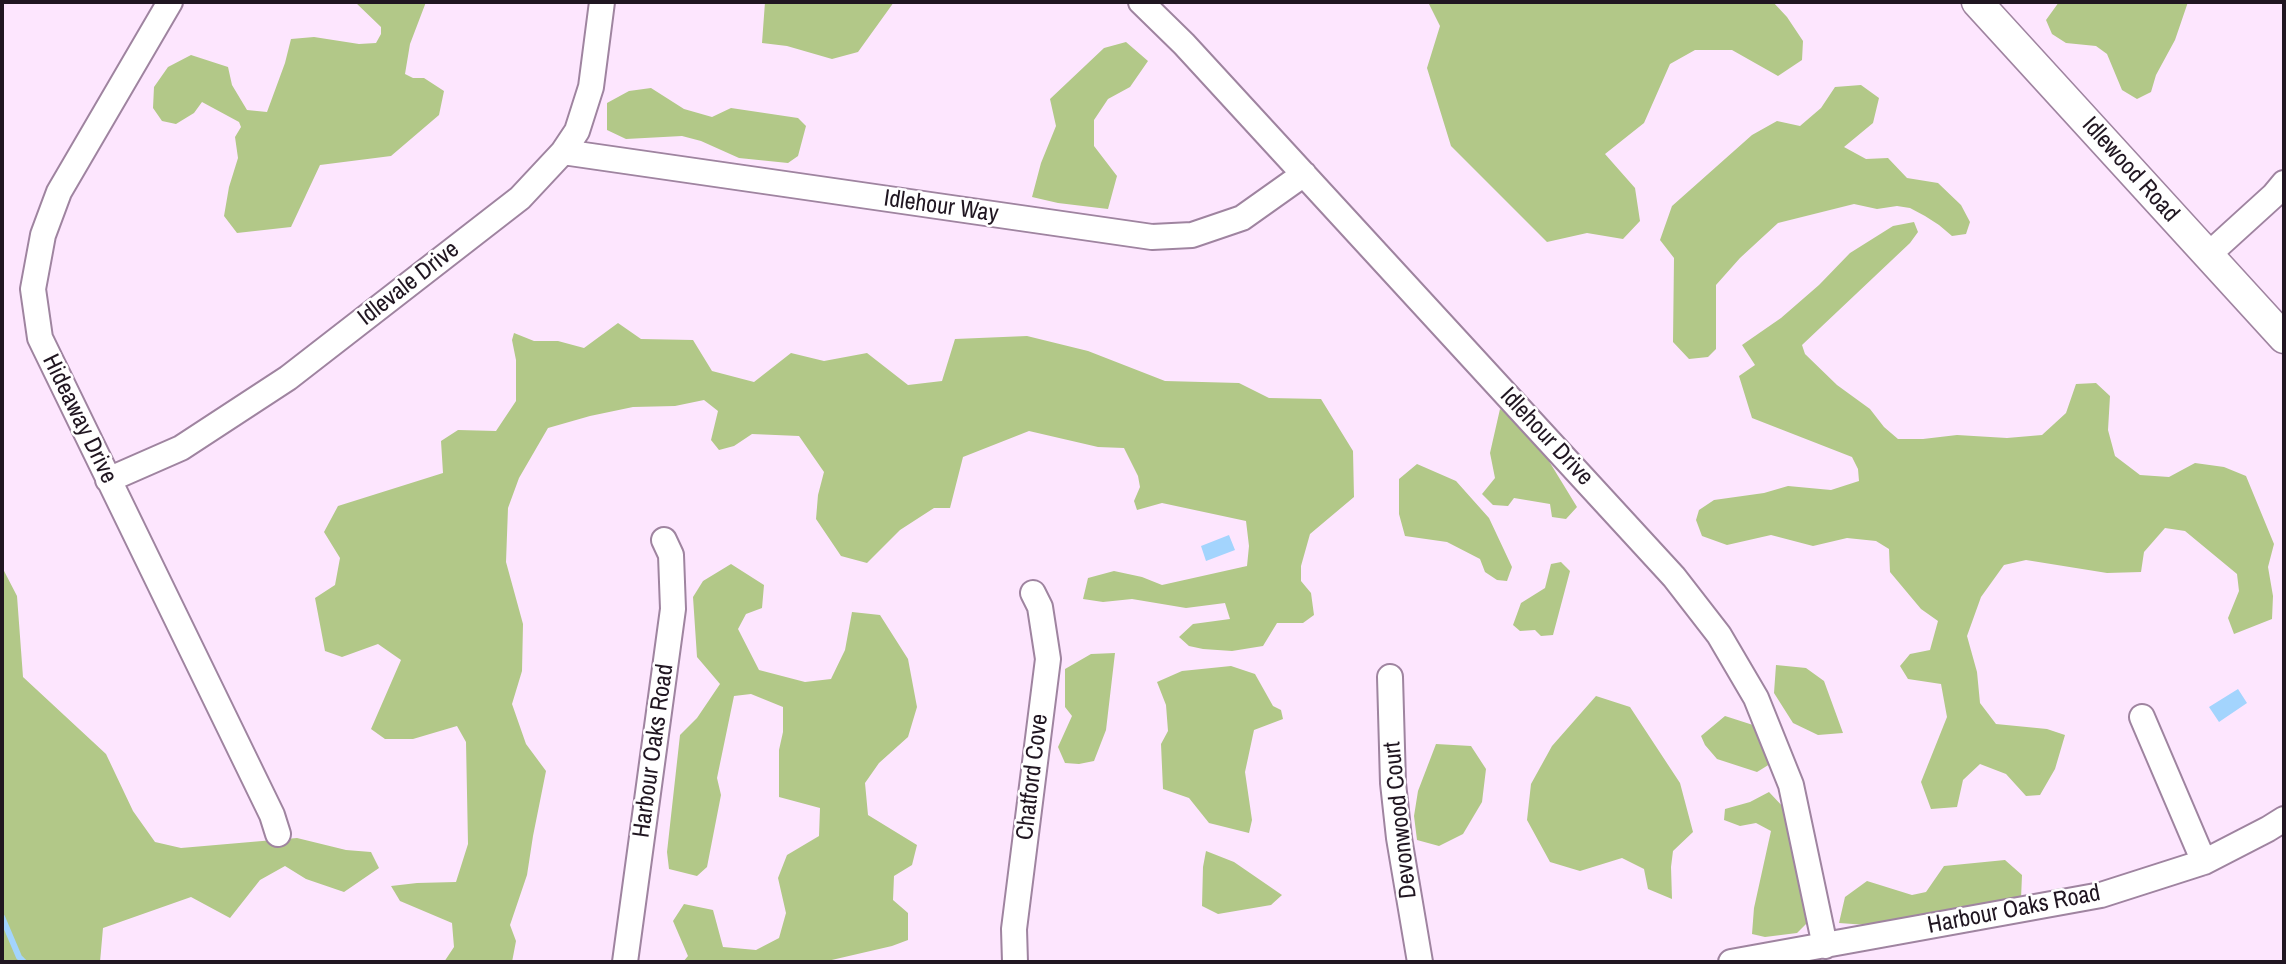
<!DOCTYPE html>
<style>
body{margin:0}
#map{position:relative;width:2286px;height:964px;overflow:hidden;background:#fde6fe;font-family:"Archivo Narrow",sans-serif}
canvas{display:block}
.frame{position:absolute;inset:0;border:4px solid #201621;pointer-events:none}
</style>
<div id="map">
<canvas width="2286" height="964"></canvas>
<div class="frame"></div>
</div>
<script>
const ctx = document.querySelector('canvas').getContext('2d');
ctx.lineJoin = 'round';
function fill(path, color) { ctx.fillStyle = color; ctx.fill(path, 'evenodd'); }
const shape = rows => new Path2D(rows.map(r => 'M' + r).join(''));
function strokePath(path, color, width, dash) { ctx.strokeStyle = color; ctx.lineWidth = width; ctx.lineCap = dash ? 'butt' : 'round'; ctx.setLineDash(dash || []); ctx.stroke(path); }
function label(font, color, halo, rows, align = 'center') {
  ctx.font = font + ' "Archivo Narrow",sans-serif'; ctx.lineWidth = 5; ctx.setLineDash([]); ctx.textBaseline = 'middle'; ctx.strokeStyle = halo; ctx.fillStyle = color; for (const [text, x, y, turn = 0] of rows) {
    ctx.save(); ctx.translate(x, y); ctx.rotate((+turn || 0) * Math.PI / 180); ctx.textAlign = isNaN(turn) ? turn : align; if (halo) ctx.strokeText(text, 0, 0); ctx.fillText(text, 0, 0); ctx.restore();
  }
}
fill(shape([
 [355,2,426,2,410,44,405,74,413,78,424,78,444,91,439,115,391,156,320,165,291,227,237,233,224,216,229,187,238,158,235,137,241,127,239,122,202,102,194,113,176,124,162,121,153,108,154,87,168,67,191,55,228,67,232,85,247,110,267,112,285,63,291,39,314,37,359,44,376,43,381,34,381,27],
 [765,2,894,2,858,52,832,59,787,46,762,43],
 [1428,2,1773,2,1787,17,1803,41,1802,60,1778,76,1732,50,1695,50,1670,64,1644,123,1605,154,1635,188,1640,221,1623,239,1587,233,1547,242,1451,146,1427,68,1440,26],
 [2059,2,2188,2,2175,40,2156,75,2151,92,2137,99,2122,90,2107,54,2096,46,2066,43,2052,34,2046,20],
 [1126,42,1148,61,1130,87,1108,99,1094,120,1094,146,1117,176,1108,209,1058,203,1032,197,1041,163,1056,126,1050,99,1104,48],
 [1861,85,1879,98,1873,123,1844,147,1866,159,1888,158,1907,178,1938,183,1961,205,1970,222,1966,234,1952,236,1939,225,1925,216,1910,208,1897,206,1877,209,1854,204,1778,223,1740,258,1716,285,1716,349,1708,357,1689,359,1673,342,1674,258,1660,240,1672,206,1752,135,1777,121,1800,126,1821,108,1835,87],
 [651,88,684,109,712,117,731,108,798,118,806,126,798,156,788,163,739,158,701,141,682,136,626,139,607,130,607,103,629,91],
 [1914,222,1918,232,1910,243,1802,345,1805,354,1837,385,1870,409,1884,427,1898,439,1923,439,1957,435,2007,438,2042,435,2066,413,2076,384,2096,383,2110,396,2108,430,2115,456,2140,475,2169,477,2195,463,2224,467,2246,476,2274,544,2268,567,2273,596,2272,619,2234,634,2228,618,2239,591,2237,574,2185,531,2165,528,2144,552,2141,572,2107,573,2026,560,2004,565,1981,597,1967,636,1977,672,1980,703,1996,724,2047,729,2065,735,2055,769,2040,795,2026,796,2006,774,1980,764,1963,780,1957,807,1931,809,1921,782,1947,717,1941,684,1908,679,1900,666,1910,654,1930,650,1938,621,1921,609,1890,572,1889,549,1876,541,1847,538,1813,546,1771,535,1727,545,1702,536,1696,520,1699,510,1714,500,1764,493,1788,486,1831,490,1859,481,1858,469,1852,457,1752,418,1739,376,1755,365,1742,345,1781,318,1819,285,1850,253,1893,226],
 [618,323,641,339,693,340,712,371,754,382,791,353,824,361,867,353,908,385,942,381,955,339,1027,336,1088,351,1165,381,1239,383,1269,398,1321,399,1353,451,1354,497,1310,534,1301,566,1301,581,1311,593,1314,615,1303,623,1277,623,1263,646,1232,651,1203,649,1189,646,1179,637,1193,624,1230,619,1225,603,1186,608,1132,599,1103,602,1083,599,1088,578,1114,571,1142,577,1162,585,1247,566,1249,546,1246,521,1162,503,1137,510,1134,501,1140,487,1138,476,1124,448,1098,447,1029,431,963,457,950,508,934,508,900,530,867,563,841,556,816,519,818,495,824,472,799,436,752,434,734,446,719,450,711,440,718,411,704,400,675,406,633,407,590,416,548,428,519,478,508,508,506,562,523,624,522,671,512,704,526,744,546,771,533,836,527,875,510,925,516,941,512,962,444,962,454,947,452,923,400,901,391,886,417,883,456,882,468,844,466,742,457,726,413,739,385,739,371,729,401,660,378,644,342,657,325,651,315,598,335,585,340,558,324,532,338,506,443,473,441,441,458,430,496,431,516,401,516,360,512,340,514,333,534,341,558,341,584,348],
 [1500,409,1530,430,1577,507,1566,519,1552,517,1550,504,1514,498,1508,506,1493,505,1482,494,1495,478,1490,453],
 [1417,464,1456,481,1489,518,1512,567,1507,581,1497,580,1485,572,1480,559,1447,542,1405,536,1399,514,1399,479],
 [1561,562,1570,571,1553,635,1541,636,1535,630,1520,631,1513,625,1521,603,1545,588,1551,564],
 [731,564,764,585,762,608,746,614,738,629,759,670,805,682,831,679,845,650,852,612,880,615,908,659,917,707,908,737,879,763,865,783,868,815,917,845,912,865,894,876,893,900,908,913,908,940,892,946,823,962,683,962,688,956,673,921,684,904,713,910,723,947,756,950,779,938,786,913,778,878,787,855,819,836,820,808,779,797,779,750,783,732,783,707,751,694,734,696,717,778,721,795,707,867,697,876,669,869,667,852,680,735,697,718,720,684,697,657,693,597,703,581],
 [2,567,17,596,23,677,106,754,133,811,155,842,181,848,297,838,346,850,371,852,379,868,344,892,306,879,285,866,260,880,230,918,191,897,103,928,100,962,2,962],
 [1115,653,1106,730,1094,761,1079,764,1065,763,1058,747,1072,716,1065,707,1065,669,1091,654],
 [1776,665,1806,668,1824,681,1843,733,1818,735,1793,723,1774,693],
 [1231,666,1255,674,1273,706,1281,710,1283,719,1254,730,1245,772,1252,820,1249,833,1209,823,1189,798,1163,789,1161,744,1168,731,1166,705,1157,682,1182,671],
 [1596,696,1630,707,1680,783,1693,832,1673,851,1671,867,1672,899,1648,889,1644,869,1622,858,1580,871,1550,862,1527,820,1531,784,1552,746],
 [1725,716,1753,725,1770,764,1757,772,1717,759,1705,745,1701,736],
 [1436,744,1471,746,1486,769,1482,802,1463,834,1439,846,1417,840,1414,816,1418,791],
 [1769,792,1786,810,1807,923,1797,933,1765,937,1752,934,1754,908,1771,831,1756,823,1740,826,1724,820,1725,809,1750,802],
 [1206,851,1234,862,1282,895,1271,905,1218,914,1202,906,1203,867],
 [2005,860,2022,875,2021,899,1867,925,1839,923,1845,897,1867,881,1912,895,1926,892,1944,866]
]), '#b2c888');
fill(shape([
 [1229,535,1235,550,1206,561,1201,546],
 [2238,689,2247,703,2219,722,2209,707]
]), '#a3d4fd');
strokePath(shape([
 [2,917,19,957,24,962]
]), '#a3d4fd', 6);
const minor = shape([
 [170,2,59,192,43,235,33,289,40,338,272,815,278,834],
 [1141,2,1184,44,1674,577,1719,635,1756,698,1791,785,1825,946],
 [563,152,1152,237,1192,235,1242,218,1304,174],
 [2208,255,2274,195,2284,183],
 [108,480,181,448,288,378,520,198,563,152,577,131,591,87,602,2],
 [1390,677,1393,783,1399,838,1420,962],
 [2142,717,2204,862],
 [625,962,673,609,671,555,664,540],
 [1015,962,1014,929,1048,659,1040,607,1033,593],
 [1731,962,2101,895,2204,862,2268,829,2284,819]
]);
const tertiary = shape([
 [1977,2,2284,338]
]);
strokePath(minor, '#9f84a0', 28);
strokePath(tertiary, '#9f84a0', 33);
strokePath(minor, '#fff', 24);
strokePath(tertiary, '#fff', 30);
label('24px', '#201621', '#fff', [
 ["Idlewood Road",2130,170,48],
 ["Idlehour Way",941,207,8],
 ["Idlevale Drive",409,284,-38],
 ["Hideaway Drive",79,419,64],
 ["Idlehour Drive",1546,437,47],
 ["Harbour Oaks Road",654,751,-82],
 ["Chatford Cove",1033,777,-83],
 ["Devonwood Court",1401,820,-96],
 ["Harbour Oaks Road",2014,910,-11]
]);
</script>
